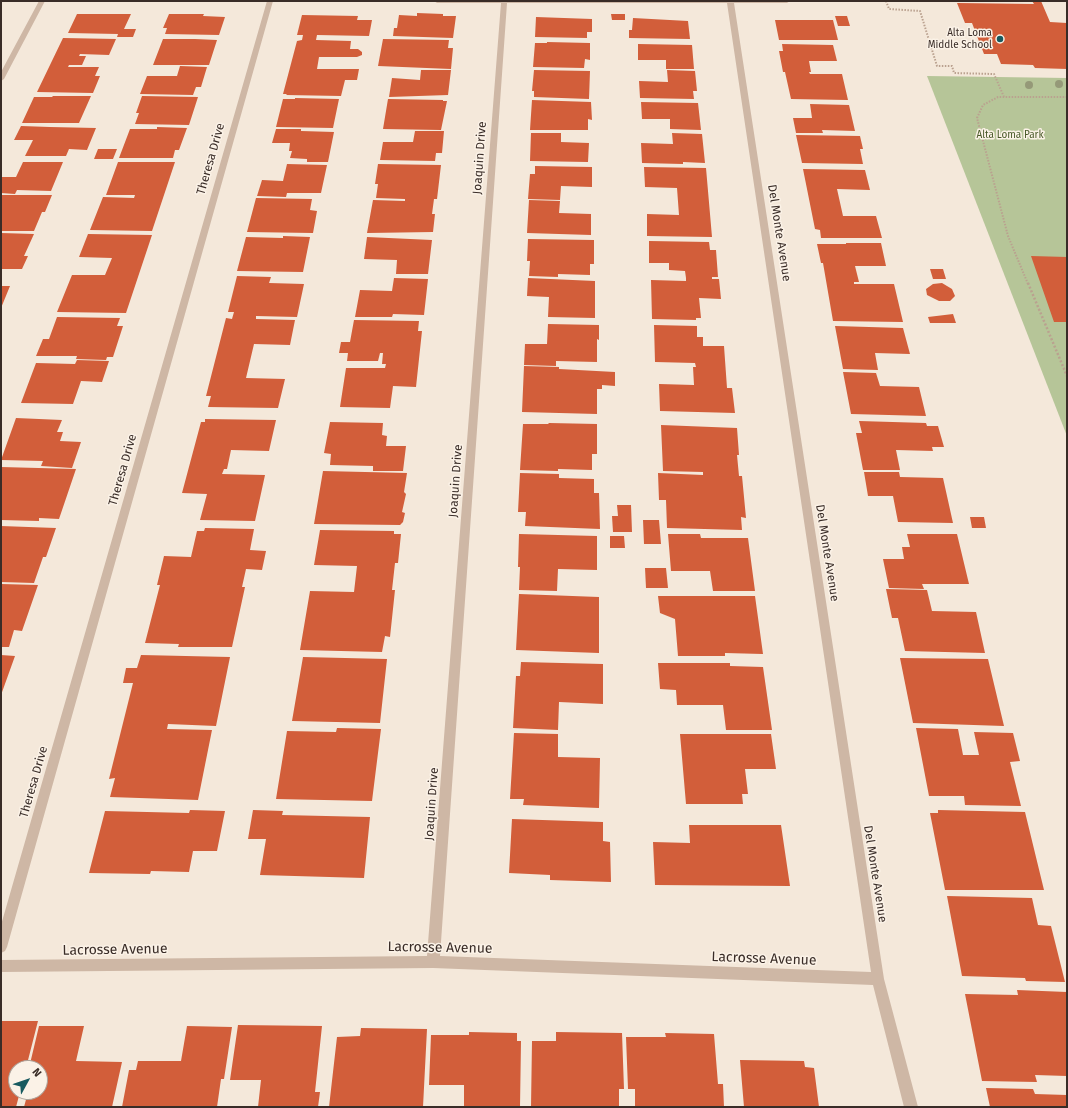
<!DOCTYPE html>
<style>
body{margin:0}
#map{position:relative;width:1068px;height:1108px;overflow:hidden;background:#f4e8da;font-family:"Fira Sans",sans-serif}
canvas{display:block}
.frame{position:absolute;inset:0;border:2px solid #392c27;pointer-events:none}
.north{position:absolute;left:8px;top:1060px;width:40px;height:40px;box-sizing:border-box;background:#fbf2e7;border:1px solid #ada39a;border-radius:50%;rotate:50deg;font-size:11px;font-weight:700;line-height:16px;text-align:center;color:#392c27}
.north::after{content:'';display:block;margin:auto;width:14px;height:18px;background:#185a5f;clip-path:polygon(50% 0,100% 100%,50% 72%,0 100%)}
</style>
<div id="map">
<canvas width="1068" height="1108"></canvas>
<div class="frame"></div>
<div class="north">N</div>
</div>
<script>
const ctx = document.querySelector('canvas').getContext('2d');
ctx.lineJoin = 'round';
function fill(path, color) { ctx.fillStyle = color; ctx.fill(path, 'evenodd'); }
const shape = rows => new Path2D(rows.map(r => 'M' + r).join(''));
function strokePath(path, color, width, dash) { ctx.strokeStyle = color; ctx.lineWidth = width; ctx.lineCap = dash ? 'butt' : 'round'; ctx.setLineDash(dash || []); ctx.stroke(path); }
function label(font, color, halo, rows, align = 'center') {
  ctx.font = font + ' "Fira Sans",sans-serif'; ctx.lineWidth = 3; ctx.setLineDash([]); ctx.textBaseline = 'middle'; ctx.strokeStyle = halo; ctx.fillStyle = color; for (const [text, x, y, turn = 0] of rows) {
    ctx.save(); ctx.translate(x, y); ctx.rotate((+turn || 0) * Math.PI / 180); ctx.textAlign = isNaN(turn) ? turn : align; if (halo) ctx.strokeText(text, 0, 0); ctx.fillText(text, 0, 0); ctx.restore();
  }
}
fill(shape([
 [927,76,1067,78,1067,436]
]), '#b6c598');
fill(shape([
 [1032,1,1041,1,1050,22,1067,23,1067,69,1035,68,1033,65,1001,64,997,54,984,54,972,23,965,23,957,3,1034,4],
 [417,13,443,14,443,16,456,16,453,38,393,36,394,28,397,28,399,15,417,16],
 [77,14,131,14,124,29,136,29,133,37,117,37,118,34,68,33],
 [169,14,204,14,203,16,225,17,219,35,165,34,167,28,163,28],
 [611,14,625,14,625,20,612,20],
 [302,15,358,16,357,20,372,20,369,36,317,35,316,40,351,41,350,49,358,49,362,52,362,55,357,57,319,57,317,69,359,69,357,80,345,80,341,96,286,95,287,94,283,94,297,41,302,40,303,35,297,35],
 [835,16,847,16,850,26,838,26],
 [536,17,592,19,592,32,587,32,587,38,535,37],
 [633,18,688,21,690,39,629,38,629,30,632,30],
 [775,20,833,20,838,40,779,40],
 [63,38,116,39,109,55,80,54,79,56,86,56,82,65,69,65,68,67,99,67,95,76,100,76,93,93,37,92],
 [163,39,195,39,217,40,209,65,153,65],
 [383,39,449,40,448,48,453,48,451,69,378,66],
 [547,42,590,43,590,60,585,59,584,68,533,67,535,43,547,43],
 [638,44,692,45,694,69,666,69,666,60,638,60],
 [782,44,833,45,837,61,809,61,811,72,809,72,810,74,842,74,848,100,791,99,785,72,783,72,779,51,783,51],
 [180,66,207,67,201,87,196,87,193,95,140,94,147,76,177,76],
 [421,70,451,70,448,95,389,97,392,78,420,80],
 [534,70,590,71,589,99,534,97,534,91,532,91],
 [667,70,695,71,697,91,693,91,694,99,640,98,639,81,668,82],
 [53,96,91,96,79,123,22,123,34,97,52,97],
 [142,96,198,97,189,125,135,124,139,113,136,113],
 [295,98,339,99,333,128,276,127,283,99,295,99],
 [388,99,443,100,443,101,447,101,441,130,383,129],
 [532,100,591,102,592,120,588,119,588,130,530,130],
 [641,102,698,103,701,130,670,129,670,119,642,119],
 [810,104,849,105,855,131,822,130,823,133,796,133,793,118,812,118],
 [21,126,50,127,96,128,87,150,69,149,66,156,25,156,33,140,14,140],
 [157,127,187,128,179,150,175,150,173,158,119,158,130,129,157,129],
 [276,129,301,129,301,131,334,132,328,162,307,162,307,159,290,158,292,151,289,151,290,143,272,143],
 [415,131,444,131,442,153,436,153,435,161,380,160,383,142,413,142],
 [531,133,561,133,561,142,589,143,588,162,530,161],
 [672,133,702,134,705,163,683,162,683,164,642,163,641,143,673,144],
 [796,135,860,136,863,149,860,149,863,164,802,163],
 [98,149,117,149,113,159,94,159],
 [23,162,63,162,51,191,17,190,15,194,1,193,1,177,16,177],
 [118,162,175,162,152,231,90,230,103,197,134,198,135,195,106,195],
 [287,164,327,165,321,193,287,193,286,197,257,196,262,180,283,181],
 [378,164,441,165,437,199,434,199,432,214,435,214,433,232,367,233,373,200,405,201,405,199,376,198,378,184,375,184],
 [535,166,592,167,592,187,561,186,560,200,528,199,530,174,535,174],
 [644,167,706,168,712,237,647,236,647,214,679,215,677,188,645,187],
 [803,169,865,170,870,190,837,189,843,216,876,216,882,238,821,238,820,230,815,229],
 [1,195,52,195,45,212,42,212,34,231,1,231],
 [256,198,312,199,310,210,317,211,313,233,247,232],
 [529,200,560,201,559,213,591,214,591,235,527,233],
 [1,233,34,234,24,256,28,256,22,269,1,269],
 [88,234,152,235,126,313,57,312,72,275,105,275,112,258,79,257],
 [283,236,310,237,303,272,237,271,246,237,283,238],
 [367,237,432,240,428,274,396,274,397,260,364,259],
 [528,239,594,240,594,264,590,264,590,275,558,274,558,277,529,276,530,261,527,261],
 [649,241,709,242,710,250,716,250,718,277,712,277,712,279,719,279,721,299,699,298,701,318,696,318,696,320,652,319,651,280,686,281,686,278,685,271,669,270,669,263,649,263],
 [846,243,881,243,886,266,855,266,859,282,854,282,854,284,894,284,903,322,833,321,823,263,821,263,817,244,846,244],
 [1031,256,1067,257,1067,322,1054,322],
 [930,269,943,269,946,279,933,279],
 [237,276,271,277,269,283,304,284,297,317,256,316,256,319,295,320,290,345,254,344,246,378,285,379,278,408,208,407,211,396,206,396,226,318,232,319,234,312,228,312],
 [394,278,428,279,424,315,393,314,392,317,355,317,360,290,392,291],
 [528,278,595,281,595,318,548,317,549,297,527,296],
 [942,283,952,289,955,296,950,301,939,301,927,295,926,289,933,284],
 [1,286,10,286,1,308],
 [953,314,956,323,930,323,928,317],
 [57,317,120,318,117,326,123,326,113,357,107,357,106,360,76,359,77,356,36,356,43,339,49,339],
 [354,320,419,321,418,331,422,331,416,387,393,386,390,408,340,407,346,368,385,368,386,364,382,364,383,353,380,353,378,361,347,361,348,353,339,353,341,342,350,342],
 [548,324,599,325,599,340,597,339,597,362,556,361,556,366,524,365,525,344,547,344],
 [654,325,697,326,697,337,703,337,703,346,724,346,727,388,732,388,735,413,660,411,659,384,694,385,693,367,696,367,695,363,655,362],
 [835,326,903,328,910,354,875,353,878,370,843,369],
 [77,360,109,361,102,382,81,381,73,404,21,403,36,363,75,364],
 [524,366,559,367,559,369,615,372,615,386,602,385,602,389,597,389,597,414,522,412],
 [843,372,876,373,880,386,919,387,926,416,851,414],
 [16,418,62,420,57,432,63,432,60,441,81,442,72,468,41,466,43,461,1,460],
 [205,419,276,420,269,451,231,450,227,469,224,469,222,474,265,475,255,521,200,520,207,494,182,493,201,422,205,422],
 [859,421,926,423,927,426,938,426,944,447,932,447,933,451,896,450,900,470,863,470,856,433,862,433],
 [330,422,383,423,382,435,387,436,386,446,406,446,403,471,373,471,373,466,330,465,331,454,324,453],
 [549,423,597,424,597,454,592,454,592,470,558,469,558,471,520,470,523,424,548,424],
 [661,425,737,428,739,455,737,455,739,476,742,476,746,518,741,517,742,530,667,528,666,500,659,500,658,473,703,475,703,472,663,471],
 [1,467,76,469,59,519,39,518,39,521,1,520],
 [323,471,407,473,404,492,406,494,402,512,405,513,403,522,400,525,314,524],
 [864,472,899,472,900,477,943,478,953,523,898,522,893,496,868,496],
 [520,473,559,474,559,478,594,479,594,493,599,493,600,529,525,526,526,512,518,512],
 [617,505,631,505,632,532,613,532,612,516,618,516],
 [970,517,984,517,986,528,972,528],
 [643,520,659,520,661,544,644,544],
 [1,526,56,528,46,557,43,557,34,583,1,582],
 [205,528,254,529,250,550,266,551,262,570,246,569,242,587,245,587,232,647,178,647,179,644,145,643,160,585,157,585,164,556,191,557,197,531,204,531],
 [320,530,394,531,394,534,401,534,398,563,395,563,392,590,395,590,390,637,385,636,382,652,300,650,310,591,354,592,357,566,314,565],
 [519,534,597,536,597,570,558,569,557,591,519,590,520,567,518,567],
 [668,534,700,534,701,538,748,538,755,591,713,591,710,571,671,571],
 [907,534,957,534,969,584,922,584,924,589,889,588,883,559,904,559,902,547,910,547],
 [610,536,624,536,625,548,610,548],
 [645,568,666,568,668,588,646,588],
 [1,584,38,585,22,631,14,630,9,647,1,647],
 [886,589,927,590,932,611,976,612,985,653,905,651,898,618,892,618],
 [519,594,599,597,599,653,516,650],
 [658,596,755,596,763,654,725,653,725,656,678,656,675,619,660,613],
 [1,655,15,656,1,695],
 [141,655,230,657,216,726,168,724,167,729,212,730,198,800,110,797,115,778,109,779,133,683,123,683,126,668,137,668],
 [303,657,387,659,380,723,292,721],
 [900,658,988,659,1004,726,913,723],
 [521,662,603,664,603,704,559,702,558,730,513,728,516,676,520,676],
 [658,663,730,663,730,666,763,667,772,730,726,730,723,705,677,705,676,690,660,689],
 [337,728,381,729,372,801,276,799,287,731,336,732],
 [916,728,958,729,963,755,979,755,974,732,1013,733,1020,761,1010,762,1021,806,965,805,964,796,929,796],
 [514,733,558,734,558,757,600,758,599,808,523,805,524,799,510,799],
 [680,734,771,734,776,769,745,769,748,794,742,794,743,804,686,804],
 [190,810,225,811,217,851,193,851,189,872,151,871,150,874,89,873,105,811,189,813],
 [253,810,283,811,282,815,370,817,364,878,260,875,266,839,248,839],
 [938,810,1025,812,1044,890,945,890,930,813,938,813],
 [512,819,603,822,603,841,610,842,611,882,550,880,550,875,509,873],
 [689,825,781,825,790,886,655,885,653,842,690,843],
 [947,896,1032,898,1038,925,1051,926,1065,982,1026,981,1025,978,962,976],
 [1017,990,1067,992,1067,1076,1035,1075,1037,1082,982,1081,965,994,1018,995],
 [1,1021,38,1021,26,1068,16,1068,16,1092,20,1092,16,1107,1,1107],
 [238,1025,322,1026,315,1092,320,1092,318,1107,258,1107,261,1080,230,1080],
 [39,1026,84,1026,76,1061,122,1062,112,1107,24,1107,28,1092,40,1092,40,1068,29,1068],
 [187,1026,232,1027,224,1079,221,1079,217,1107,122,1107,129,1070,136,1070,138,1061,181,1061],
 [361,1028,427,1029,423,1107,329,1107,337,1037,360,1036],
 [469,1032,517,1033,517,1041,521,1041,520,1107,464,1107,464,1085,429,1085,431,1035,469,1035],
 [556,1032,622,1033,624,1089,619,1089,619,1107,531,1107,532,1041,556,1041],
 [665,1033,714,1034,718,1084,723,1084,724,1107,635,1107,635,1089,628,1089,626,1037,666,1037],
 [740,1060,804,1061,805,1067,814,1068,819,1107,744,1107],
 [986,1088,1033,1089,1035,1094,1067,1095,1067,1107,990,1107]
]), '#d25e3a');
strokePath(shape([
 [886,1,889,9,920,11,937,66,952,66,954,73,994,74,1004,97],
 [1028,284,1008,236,977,118,983,105,998,97,1067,97]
]), '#baa18f', 2, [1.5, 1.5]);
strokePath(shape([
 [1028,283,1067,376]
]), '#baa18f', 2.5, [2, 2]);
fill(shape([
 [39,1,45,1,4,79,1,81,1,72,39,1],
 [267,1,273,1,7,947,5,951,1,953,1,925,267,1],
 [434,1,790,1,787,3,734,3,884,979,918,1107,904,1107,873,985,433,968,1,972,1,960,427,956,501,3,437,3,434,1],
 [507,3,727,3,871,972,440,956,507,3]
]), '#ceb7a5');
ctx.fillStyle = '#959978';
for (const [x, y] of [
 [1059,84],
 [1029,85]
]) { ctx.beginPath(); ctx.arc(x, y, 4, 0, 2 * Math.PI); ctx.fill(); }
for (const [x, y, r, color] of [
 [1000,39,4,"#185a5f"]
]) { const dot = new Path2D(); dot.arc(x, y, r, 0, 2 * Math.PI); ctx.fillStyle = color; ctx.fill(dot); strokePath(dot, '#fbf2e7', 1.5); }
label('10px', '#392c27', '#fbf2e7', [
 ["Alta Loma",992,33],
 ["Middle School",992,45]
], 'right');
label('10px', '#485928', '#fbf2e7', [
 ["Alta Loma Park",1010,135]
]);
label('12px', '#392c27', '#fbf2e7', [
 ["Joaquin Drive",480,158,-86],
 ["Theresa Drive",211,159,-74],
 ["Del Monte Avenue",779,233,81],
 ["Theresa Drive",123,470,-74],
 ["Joaquin Drive",456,481,-86],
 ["Del Monte Avenue",827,553,81],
 ["Theresa Drive",34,782,-74],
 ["Joaquin Drive",432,804,-86],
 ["Del Monte Avenue",875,874,81]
]);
label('14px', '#392c27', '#fbf2e7', [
 ["Lacrosse Avenue",440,948,1],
 ["Lacrosse Avenue",115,950,-1],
 ["Lacrosse Avenue",764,959,2]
]);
</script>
